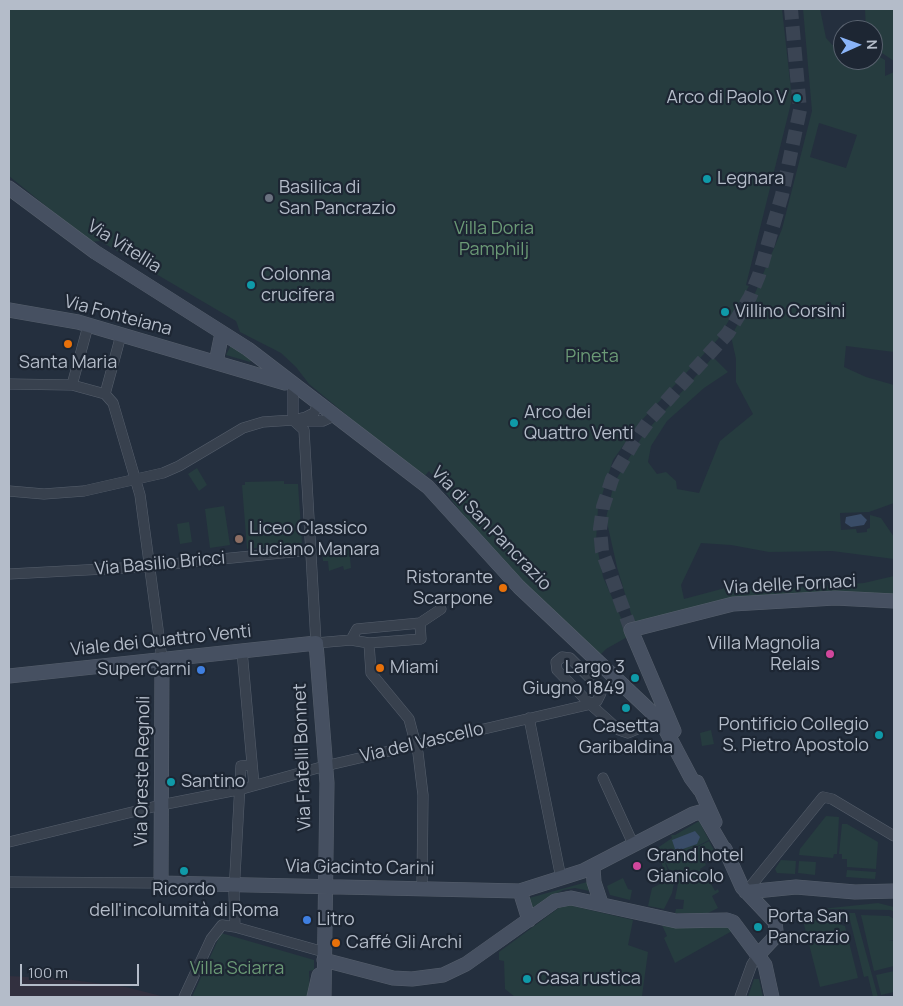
<!DOCTYPE html>
<meta charset="utf-8">
<style>
body{margin:0}
#map{position:relative;width:903px;height:1006px;overflow:hidden;background:#242f3e;font-family:Manrope,sans-serif}
canvas{display:block}
.frame{position:absolute;inset:0;border:10px solid #b4bcc9;pointer-events:none}
.north{position:absolute;left:833px;top:20px;width:50px;height:50px;box-sizing:border-box;background:#1d2633;border:1px solid #59626f;border-radius:50%;rotate:88deg;font-size:14px;font-weight:700;line-height:20px;text-align:center;color:#b4bcc9}
.north::after{content:'';display:block;margin:auto;width:18px;height:22px;background:#8ab4f8;clip-path:polygon(50% 0,100% 100%,50% 72%,0 100%)}
.scale{position:absolute;left:20px;top:964px;width:119px;height:22px;box-sizing:border-box;border:2px solid #b4bcc9;border-top:0;padding-left:6px;font-size:15px;line-height:18px;white-space:nowrap;color:#b4bcc9;-webkit-text-stroke:4px #1d2633;paint-order:stroke}
</style>
<div id="map">
<canvas width="903" height="1006"></canvas>
<div class="frame"></div>
<div class="north">N</div>
<div class="scale">100 m</div>
</div>
<script>
const ctx = document.querySelector('canvas').getContext('2d');
ctx.lineJoin = 'round';
function fill(path, color) { ctx.fillStyle = color; ctx.fill(path, 'evenodd'); }
const shape = rows => new Path2D(rows.map(r => 'M' + r).join(''));
function strokePath(path, color, width, dash) { ctx.strokeStyle = color; ctx.lineWidth = width; ctx.lineCap = dash ? 'butt' : 'round'; ctx.setLineDash(dash || []); ctx.stroke(path); }
function label(font, color, halo, rows, align = 'center') {
  ctx.font = font + ' Manrope,sans-serif'; ctx.lineWidth = 4.5; ctx.setLineDash([]); ctx.textBaseline = 'middle'; ctx.strokeStyle = halo; ctx.fillStyle = color; for (const [text, x, y, turn = 0] of rows) {
    ctx.save(); ctx.translate(x, y); ctx.rotate((+turn || 0) * Math.PI / 180); ctx.textAlign = isNaN(turn) ? turn : align; if (halo) ctx.strokeText(text, 0, 0); ctx.fillText(text, 0, 0); ctx.restore();
  }
}
fill(shape([
 [9,976,65,979,126,987,165,997,9,997]
]), '#32303f');
fill(shape([
 [9,9,782,9,792,99,746,285,749,286,718,339,640,422,613,460,598,508,596,542,603,577,629,636,606,649,598,657,564,626,486,544,429,471,423,478,309,384,296,367,281,353,240,332,236,321,100,241,90,242,9,176],
 [803,9,820,9,826,38,838,51,843,51,843,60,873,60,873,53,885,60,885,76,894,72,894,352,846,346,844,367,866,377,894,385,894,503,869,512,840,513,841,530,856,529,857,533,867,532,867,529,870,528,870,515,881,518,894,537,894,559,832,551,769,552,731,545,701,543,681,585,684,599,729,587,762,590,864,583,894,576,894,598,842,594,637,624,632,617,617,567,606,518,614,483,643,435,713,357,728,372,704,388,667,421,651,446,648,462,657,474,666,472,676,481,677,489,699,493,720,441,753,414,736,382,736,359,731,336,753,298,782,229,812,111],
 [819,123,857,135,846,168,810,157],
 [865,9,894,9,894,61,873,47,873,30,866,30],
 [231,345,251,360,250,362,226,355],
 [197,468,207,485,199,491,188,474],
 [284,481,284,484,298,484,302,543,247,549,242,485,245,485,245,482],
 [224,506,230,545,210,548,205,509],
 [189,522,192,542,180,544,177,524],
 [349,547,351,568,344,570,343,566,329,571,328,561,323,561,322,550],
 [711,730,714,744,702,746,700,733],
 [826,816,839,817,837,854,834,854,833,858,799,855,800,849],
 [699,821,709,840,665,863,671,878,675,879,672,893,664,909,648,906,652,888,668,880,656,849,672,838,671,835,675,835],
 [842,824,847,824,878,842,876,869,847,867,847,859,842,859,842,854,839,854],
 [709,841,714,850,701,856,706,865,700,869,706,881,709,880,715,891,718,889,719,892,712,896,718,908,708,913,675,913,676,909,683,909,684,900,675,899,679,879,672,877,666,863],
 [781,860,796,861,795,874,777,873,775,869],
 [799,861,816,862,815,875,798,873],
 [847,870,876,872,875,879,846,877],
 [623,878,628,889,632,890,630,900,610,895,607,886],
 [587,882,590,891,575,888,563,890,532,908,529,898],
 [878,903,894,907,894,912,891,910,821,909],
 [564,904,633,920,628,945,648,952,642,996,515,997,505,989,504,961,499,960,499,952],
 [801,913,845,926,858,978,820,987],
 [823,913,855,913,878,997,873,997,868,976,864,977,850,920],
 [861,915,889,916,894,919,894,940,889,941,894,941,894,966,874,971],
 [662,925,695,928,729,926,732,931,675,963,664,938,667,936],
 [221,933,314,960,314,970,309,971,310,997,192,997],
 [894,971,894,992,881,995,876,975],
 [754,979,759,979,763,997,748,997]
]), '#263c3f');
fill(shape([
 [861,514,867,520,864,525,851,527,845,523,846,517],
 [695,831,700,837,697,844,680,850,675,849,672,840]
]), '#394c67');
strokePath(shape([
 [631,630,602,551,600,529,603,507,612,479,633,443,651,418,728,333,750,297,759,275,782,195,800,110,791,9]
]), '#3a4453', 14, [14, 7]);
const street = shape([
 [9,384,72,385,105,394],
 [72,385,88,326],
 [105,394,113,403,140,495,162,659],
 [105,394,121,335],
 [293,420,304,430,316,643,351,640,369,643,421,639,420,623,357,629,351,640],
 [293,420,293,385],
 [299,421,323,421,336,415],
 [9,491,44,494,84,491,163,473,179,466,243,428,263,422,293,420,306,417,314,413,318,404],
 [9,574,142,567,311,550],
 [420,623,441,609],
 [369,643,371,673,409,719,418,753,423,795,422,888],
 [242,651,254,785],
 [529,718,561,878],
 [603,778,634,846],
 [9,842,161,805,242,789,325,766,587,705,593,703,597,701,601,693,598,686,570,658,562,657,556,662,557,670,590,704,619,730,628,733,649,724],
 [9,882,161,883],
 [746,892,823,797,832,799,894,836],
 [235,927,234,893,241,766,252,765],
 [184,997,211,939,222,925,235,927,324,952],
 [740,997,752,964,758,955]
]);
const secondary = shape([
 [9,188,95,252,248,349,428,487,519,587,661,721,691,778,700,790],
 [9,310,78,322,285,383],
 [216,362,222,333],
 [162,659,161,883,520,891,583,871,693,814,700,812,704,815,728,856],
 [9,676,316,643,327,783,324,997],
 [674,731,631,630,733,604,835,598,894,601],
 [697,782,715,822],
 [725,849,742,887,775,922,776,931,773,939,758,955],
 [593,867,594,882,601,903],
 [520,891,529,920],
 [746,892,796,887,855,892,894,891],
 [324,960,393,978,412,979,443,975,466,964,555,901,571,898,676,921,727,920,733,922,765,965,772,997],
 [314,997,319,975]
]);
strokePath(street, '#565f6c', 11);
strokePath(secondary, '#565f6c', 15);
strokePath(street, '#38414e', 10);
strokePath(secondary, '#465061', 14);
for (const [x, y, r, color] of [
 [797,98,5,"#0f9aa8"],
 [707,179,5,"#0f9aa8"],
 [269,198,5,"#6b7280"],
 [251,285,5,"#0f9aa8"],
 [725,312,5,"#0f9aa8"],
 [68,344,5,"#e8710a"],
 [514,423,5,"#0f9aa8"],
 [239,539,5,"#8d6e63"],
 [503,588,5,"#e8710a"],
 [830,654,5,"#d1479c"],
 [380,668,5,"#e8710a"],
 [201,670,5,"#3f7fe0"],
 [635,678,5,"#0f9aa8"],
 [626,708,5,"#0f9aa8"],
 [879,735,5,"#0f9aa8"],
 [171,782,5,"#0f9aa8"],
 [637,866,5,"#d1479c"],
 [184,871,5,"#0f9aa8"],
 [307,920,5,"#3f7fe0"],
 [758,927,5,"#0f9aa8"],
 [336,943,5,"#e8710a"],
 [527,979,5,"#0f9aa8"]
]) { const dot = new Path2D(); dot.arc(x, y, r, 0, 2 * Math.PI); ctx.fillStyle = color; ctx.fill(dot); strokePath(dot, '#1d2633', 2); }
label('18px', '#b4bcc9', '#1d2633', [
 ["Arco di Paolo V",787,98,"right"],
 ["Legnara",717,179],
 ["Basilica di",279,188],
 ["San Pancrazio",279,209],
 ["Colonna",261,275],
 ["crucifera",261,296],
 ["Villino Corsini",735,312],
 ["Santa Maria",68,363,"center"],
 ["Arco dei",524,413],
 ["Quattro Venti",524,434],
 ["Liceo Classico",249,529],
 ["Luciano Manara",249,550],
 ["Ristorante",493,578,"right"],
 ["Scarpone",493,599,"right"],
 ["Villa Magnolia",820,644,"right"],
 ["Relais",820,665,"right"],
 ["Miami",390,668],
 ["Largo 3",625,668,"right"],
 ["Giugno 1849",625,689,"right"],
 ["SuperCarni",191,670,"right"],
 ["Pontificio Collegio",869,725,"right"],
 ["S. Pietro Apostolo",869,746,"right"],
 ["Casetta",626,727,"center"],
 ["Garibaldina",626,748,"center"],
 ["Santino",181,782],
 ["Grand hotel",647,856],
 ["Gianicolo",647,877],
 ["Ricordo",184,890,"center"],
 ["dell'incolumità di Roma",184,911,"center"],
 ["Porta San",768,917],
 ["Pancrazio",768,938],
 ["Litro",317,920],
 ["Caffé Gli Archi",346,943],
 ["Casa rustica",537,979]
], 'left');
label('18px', '#6b9a76', '#1d2633', [
 ["Villa Doria",494,229],
 ["Pamphilj",494,250],
 ["Pineta",592,357],
 ["Villa Sciarra",237,969]
]);
label('18px', '#b4bcc9', '#1d2633', [
 ["Via Vitellia",124,247,32],
 ["Via Fonteiana",118,316,15],
 ["Via di San Pancrazio",491,529,46],
 ["Via Basilio Bricci",160,564,-5],
 ["Via delle Fornaci",790,585,-3],
 ["Viale dei Quattro Venti",161,641,-6],
 ["Via del Vascello",422,743,-13],
 ["Via Fratelli Bonnet",303,757,-92],
 ["Via Oreste Regnoli",143,771,-89],
 ["Via Giacinto Carini",360,868,1]
]);
</script>
